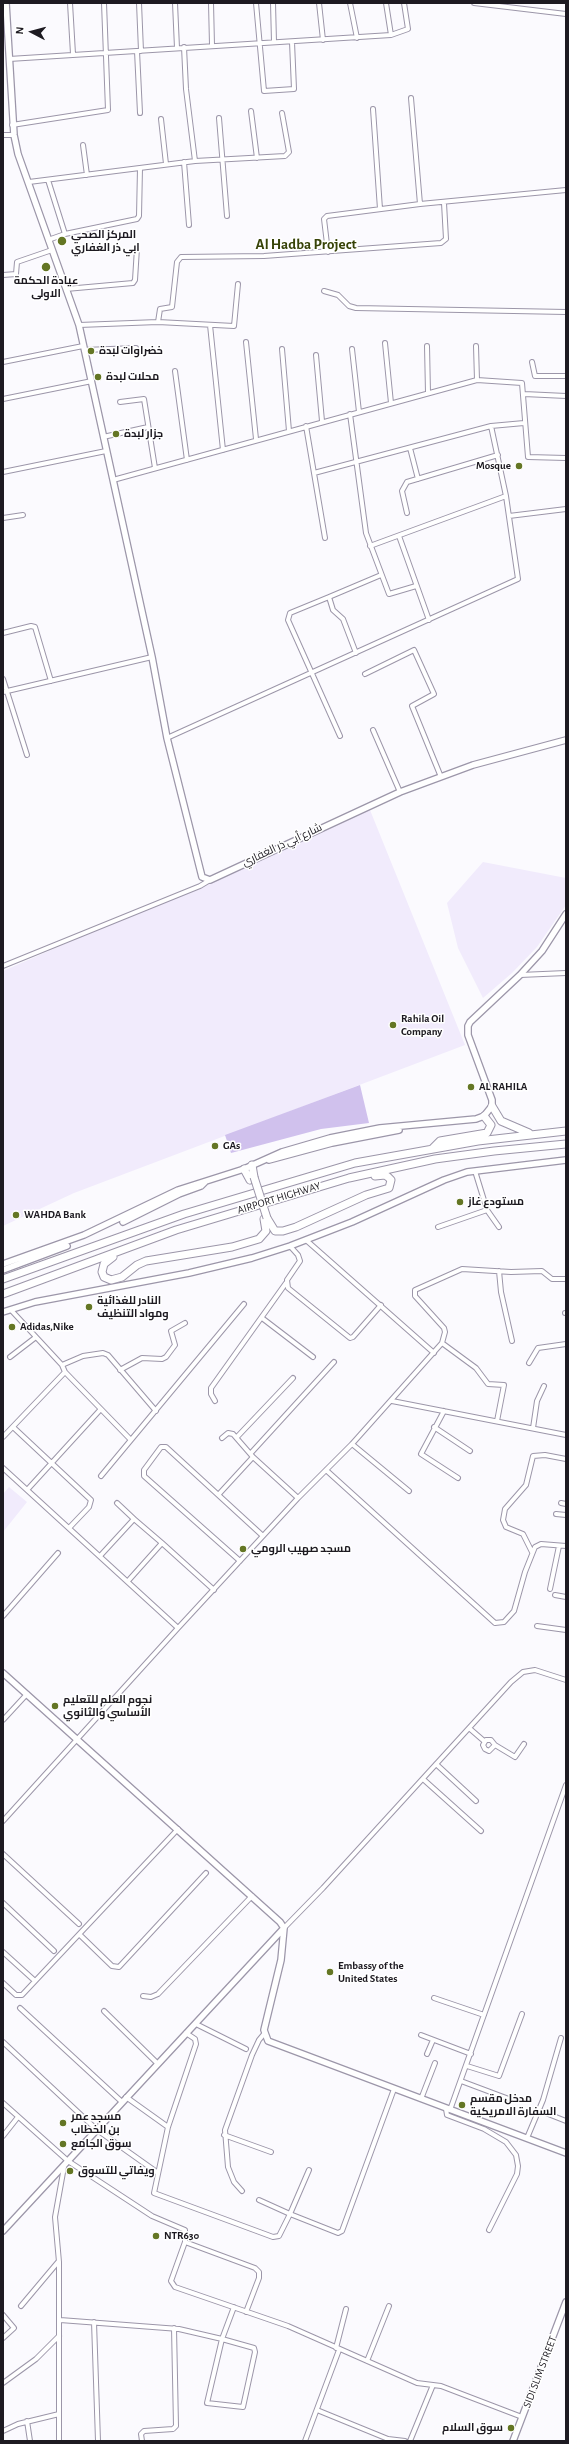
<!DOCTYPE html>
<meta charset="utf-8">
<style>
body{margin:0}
#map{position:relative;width:569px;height:2444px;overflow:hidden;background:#fbfafe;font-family:"Alegreya Sans",sans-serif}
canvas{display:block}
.frame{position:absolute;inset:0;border:4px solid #1d1a21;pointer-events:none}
.north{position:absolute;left:12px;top:12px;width:40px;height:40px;-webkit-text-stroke:3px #fff;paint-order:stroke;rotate:276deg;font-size:11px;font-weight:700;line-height:16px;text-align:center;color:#1d1a21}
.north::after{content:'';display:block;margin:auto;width:14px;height:18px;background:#1d1a21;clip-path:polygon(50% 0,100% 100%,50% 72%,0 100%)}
</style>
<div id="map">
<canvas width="569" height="2444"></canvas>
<div class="frame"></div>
<div class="north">N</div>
</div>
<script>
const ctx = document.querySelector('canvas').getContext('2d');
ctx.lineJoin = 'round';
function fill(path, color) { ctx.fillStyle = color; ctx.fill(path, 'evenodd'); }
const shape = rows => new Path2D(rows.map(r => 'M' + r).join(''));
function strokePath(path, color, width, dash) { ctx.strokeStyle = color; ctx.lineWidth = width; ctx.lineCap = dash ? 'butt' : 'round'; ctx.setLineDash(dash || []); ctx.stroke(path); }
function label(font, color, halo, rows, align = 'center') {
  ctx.font = font + ' "Alegreya Sans",Cairo,sans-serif'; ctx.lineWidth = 3; ctx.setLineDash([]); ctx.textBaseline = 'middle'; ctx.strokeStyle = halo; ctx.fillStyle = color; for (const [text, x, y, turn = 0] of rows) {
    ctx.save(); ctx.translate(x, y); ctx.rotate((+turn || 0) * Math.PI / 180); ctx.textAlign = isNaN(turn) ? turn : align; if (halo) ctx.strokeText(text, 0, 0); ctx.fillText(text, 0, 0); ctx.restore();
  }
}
fill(shape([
 [370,810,465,1045,74,1193,3,1226,3,971],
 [483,862,566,878,566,905,537,947,512,973,483,998,458,948,447,903],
 [9,1487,27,1502,3,1532,3,1494]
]), '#f1ebfc');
fill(shape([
 [360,1085,369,1123,321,1129,231,1153,225,1135]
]), '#d0c1ed');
const street = shape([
 [70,3,73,54],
 [139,3,141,51],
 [175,3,177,48],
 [211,3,212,45],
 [256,3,264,91,294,89,292,42],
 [273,3,274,42],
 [319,3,323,40],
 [350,3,357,38],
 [386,3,391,35],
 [474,3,566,14],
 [184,47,186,89,195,161],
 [137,51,140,113],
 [9,59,391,35,408,29,404,3],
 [411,98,420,204],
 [373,109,380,209],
 [251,111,257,158],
 [219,118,227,216],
 [161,119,166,164],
 [12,125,108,110,104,3],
 [3,135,14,135],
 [83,145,87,175],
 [184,162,189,225],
 [48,180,65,234],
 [29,182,195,161,285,156,289,152,282,113],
 [48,240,65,234,137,219,139,216,140,168],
 [328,252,324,219,327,216,420,204,566,190],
 [3,275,16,274,17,262,52,250],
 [66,289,133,283,135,280,137,248],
 [324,291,338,295,349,306,356,308,566,312],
 [158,322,160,309,172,307,177,262,181,257,264,256,441,243,446,239,444,203],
 [79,325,158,322,234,326,238,284],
 [210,325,223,450],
 [246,342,256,439],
 [385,343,391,403],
 [427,346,428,393],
 [476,346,477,380],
 [282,349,289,431],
 [352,349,359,412],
 [84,350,136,348],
 [316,355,322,421],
 [3,362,83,346],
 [532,362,535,376,566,376],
 [175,371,187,460],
 [524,394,566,396],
 [3,399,92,381],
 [120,402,144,399,155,468],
 [350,414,366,533,389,594,416,586],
 [306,426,325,538],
 [103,437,148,427],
 [410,448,418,479],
 [3,472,106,451],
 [314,473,491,426,524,423],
 [113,480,477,380,522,383,528,457,566,458],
 [407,513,402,491,407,482,498,455],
 [509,516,566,509],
 [3,518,23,515],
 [399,536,429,620],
 [370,546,506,496],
 [329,597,290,613,288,620,340,736],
 [3,633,31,626,35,627,51,681],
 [356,653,343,619,333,610,329,597,381,575],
 [365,674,414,650,434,694,412,706,441,777],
 [3,679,27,755],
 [3,692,152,657],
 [373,730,400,792],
 [167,738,518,579,506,496,491,426],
 [3,966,200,886,210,880],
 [520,975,566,973],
 [475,1171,487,1210,499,1227],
 [438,1227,487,1210],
 [306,1240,434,1353],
 [290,1246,298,1255,300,1261,287,1280,288,1288,350,1338,353,1337,381,1305],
 [499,1271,501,1292,512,1341],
 [11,1310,62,1365,65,1372,130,1439],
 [565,1313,566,1313],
 [262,1318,313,1357],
 [442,1343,476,1368,488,1384,504,1385,497,1421],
 [10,1357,36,1337],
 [529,1363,538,1348,566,1344],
 [62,1365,83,1356,103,1353,108,1355,156,1411],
 [120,1370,142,1358,162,1359,166,1357,175,1345,171,1331,185,1323],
 [215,1401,211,1394,211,1388,286,1283],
 [392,1401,566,1435],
 [444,1411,421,1454,458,1478],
 [13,1427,91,1500,89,1507,69,1528],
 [434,1427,470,1451],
 [533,1428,537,1401,544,1386],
 [3,1437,65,1372],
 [237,1437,293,1378],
 [222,1438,228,1433,233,1434,253,1457,298,1498],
 [352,1444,409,1491],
 [251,1453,334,1362],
 [3,1468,178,1628],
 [326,1470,495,1623,504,1622,514,1611,525,1572,535,1547,541,1544,566,1546],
 [101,1476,244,1304],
 [27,1490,100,1410],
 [219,1494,253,1457],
 [117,1503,134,1519],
 [561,1503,566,1504],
 [556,1514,566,1515],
 [532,1552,523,1534,506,1527,503,1520,505,1509,526,1485,533,1456,545,1455,566,1459],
 [100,1556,134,1519,162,1543],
 [240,1561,144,1476,144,1470,161,1447,166,1447,263,1536],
 [128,1581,162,1543,214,1590],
 [550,1589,559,1546],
 [555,1595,566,1597],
 [3,1616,58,1553],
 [537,1626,566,1630],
 [3,1720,27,1694],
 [469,1728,484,1741],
 [495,1745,489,1751,485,1749,483,1745,486,1740,491,1740,495,1745,515,1757,524,1744],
 [436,1764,476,1801],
 [423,1779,481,1831],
 [3,1821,178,1628,298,1498,352,1444,442,1343,445,1332,444,1328,415,1296,415,1290,462,1269,511,1272,542,1271,552,1279,566,1279],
 [3,1854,79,1924],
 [3,1903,54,1951],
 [284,1928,323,1888,511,1682,523,1672,535,1670,566,1680],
 [80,1935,112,1966,119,1967,206,1873],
 [3,1952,35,1981],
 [3,1983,16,1995,22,1995,178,1829],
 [143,1996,151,1997,158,1994,252,1896],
 [434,1998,484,2015],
 [20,2008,122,2102],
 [104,2011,157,2063],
 [196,2024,246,2049],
 [186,2033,195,2039,196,2044,168,2127,154,2193,273,2237,279,2236,290,2214,338,2233,342,2231,394,2089],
 [421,2035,471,2054],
 [3,2042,96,2129,158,2173],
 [427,2054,433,2040],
 [467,2066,499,2076,522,2014],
 [461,2081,509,2099],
 [126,2097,168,2127],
 [421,2099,435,2063],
 [3,2103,68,2161,152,2216,185,2230,185,2242,171,2281,175,2287,288,2326,417,2383,441,2386,522,2417],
 [446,2109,447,2115,484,2129,506,2142,516,2155,518,2166,517,2174,489,2230],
 [450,2110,566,1785],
 [538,2110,566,2121],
 [224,2135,271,2152],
 [3,2136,18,2117],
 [527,2138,543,2100,561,2038],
 [242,2191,234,2182,228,2167,225,2130,252,2055,259,2040,264,2034],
 [259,2200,290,2214,309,2170],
 [185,2242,255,2268,259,2272,259,2278,246,2312],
 [21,2306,58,2262],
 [3,2315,14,2328,3,2338],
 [60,2320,179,2329,222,2339,254,2348,255,2352,243,2407,207,2403,222,2339,234,2307],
 [94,2322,98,2441],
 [336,2348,346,2309],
 [367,2361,389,2306],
 [3,2383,36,2359,59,2336],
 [317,2410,388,2439,405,2441],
 [27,2421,30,2441],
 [3,2431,18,2424,59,2414],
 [59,2441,59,2262,55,2217,64,2167],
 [142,2441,141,2434,144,2431,173,2429,176,2426,174,2328],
 [305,2441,339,2350],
 [410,2441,433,2385]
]);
const secondary = shape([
 [6,3,14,135,18,154,79,325,152,657,167,738,202,877,210,880,400,792,473,765,566,740],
 [269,1160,332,1143,399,1130],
 [123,1222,179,1194,201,1186,205,1182],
 [3,1264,84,1235,178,1190,244,1169,282,1152,330,1138,380,1128,476,1119,484,1116,492,1106,492,1100,468,1035,468,1026,470,1022,520,975,542,951,566,914],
 [3,1270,67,1246],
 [3,1312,35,1302,189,1273,252,1258,290,1246,352,1222,444,1180,467,1172,566,1160],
 [3,1673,280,1922,284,1928,3,2231],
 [284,1928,281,1960,264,2030,268,2041,566,2153],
 [513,2441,566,2302]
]);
const highway = shape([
 [492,1106,501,1121,529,1133],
 [432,1149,440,1141,487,1133,491,1125,484,1116],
 [252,1165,254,1177],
 [244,1169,250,1180],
 [267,1218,275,1231,283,1231,296,1227,366,1195,389,1188,391,1180,388,1177,385,1175,375,1176],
 [113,1257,104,1264,102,1272,104,1277,111,1280,122,1277,137,1265,146,1261,232,1247,259,1239,266,1231,264,1219],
 [3,1279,184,1214,355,1163,478,1141,566,1131],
 [3,1294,176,1230,349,1178,435,1159,494,1151,566,1144]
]);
strokePath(street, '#9c96a9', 6);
strokePath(secondary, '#9c96a9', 8);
strokePath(highway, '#9c96a9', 9);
strokePath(street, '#fff', 4);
strokePath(secondary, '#fff', 5.5);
strokePath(highway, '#fff', 7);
const highwayBridge = shape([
 [254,1177,267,1218]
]);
strokePath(highwayBridge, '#9c96a9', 9, []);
strokePath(highwayBridge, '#fff', 7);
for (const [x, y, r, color] of [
 [62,241,5,"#647624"],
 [46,267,5,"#647624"],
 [91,351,4,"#647624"],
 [98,377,4,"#647624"],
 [116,434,4,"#647624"],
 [519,466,4,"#647624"],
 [393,1025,4,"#647624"],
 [471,1087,4,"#647624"],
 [215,1146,4,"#647624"],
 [460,1202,4,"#647624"],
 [16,1215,4,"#647624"],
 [89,1307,4,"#647624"],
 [12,1327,4,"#647624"],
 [243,1549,4,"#647624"],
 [55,1706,4,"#647624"],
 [330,1972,4,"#647624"],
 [462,2105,4,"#647624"],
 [63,2123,4,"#647624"],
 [63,2144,4,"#647624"],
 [70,2171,4,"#647624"],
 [156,2236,4,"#647624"],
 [511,2428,4,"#647624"]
]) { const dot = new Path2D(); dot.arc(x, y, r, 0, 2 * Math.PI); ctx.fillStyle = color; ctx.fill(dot); strokePath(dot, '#fff', 1.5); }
label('bold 11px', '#1d1a21', '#fff', [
 ["المركز الصحي",71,235],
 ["ابي ذر الغفاري",71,248],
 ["عيادة الحكمة",46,281,"center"],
 ["الاولى",46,294,"center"],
 ["خضراوات لبدة",99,351],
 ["محلات لبدة",106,377],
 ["جزار لبدة",124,434],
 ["Mosque",511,466,"right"],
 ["Rahila Oil",401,1019],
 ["Company",401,1032],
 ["AL RAHILA",479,1087],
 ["GAs",223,1146],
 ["مستودع غاز",468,1202],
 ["WAHDA Bank",24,1215],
 ["النادر للغذائية",97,1301],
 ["ومواد التنظيف",97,1314],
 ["Adidas,Nike",20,1327],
 ["مسجد صهيب الرومي",251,1549],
 ["نجوم العلم للتعليم",63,1700],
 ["الأساسي والثانوي",63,1713],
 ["Embassy of the",338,1966],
 ["United States",338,1979],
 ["مدخل مقسم",470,2099],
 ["السفارة الامريكية",470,2112],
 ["مسجد عمر",71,2117],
 ["بن الخطاب",71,2130],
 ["سوق الجامع",71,2144],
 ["ويفاتي للتسوق",78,2171],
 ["NTR630",164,2236],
 ["سوق السلام",503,2428,"right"]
], 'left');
label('11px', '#1d1a21', '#fff', [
 ["شارع أبي ذر الغفاري",282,845,-25],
 ["AIRPORT HIGHWAY",279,1198,-17],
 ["SIDI SLIM STREET",540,2372,-69]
]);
label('bold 15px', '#374308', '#fff', [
 ["Al Hadba Project",306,244]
]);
</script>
